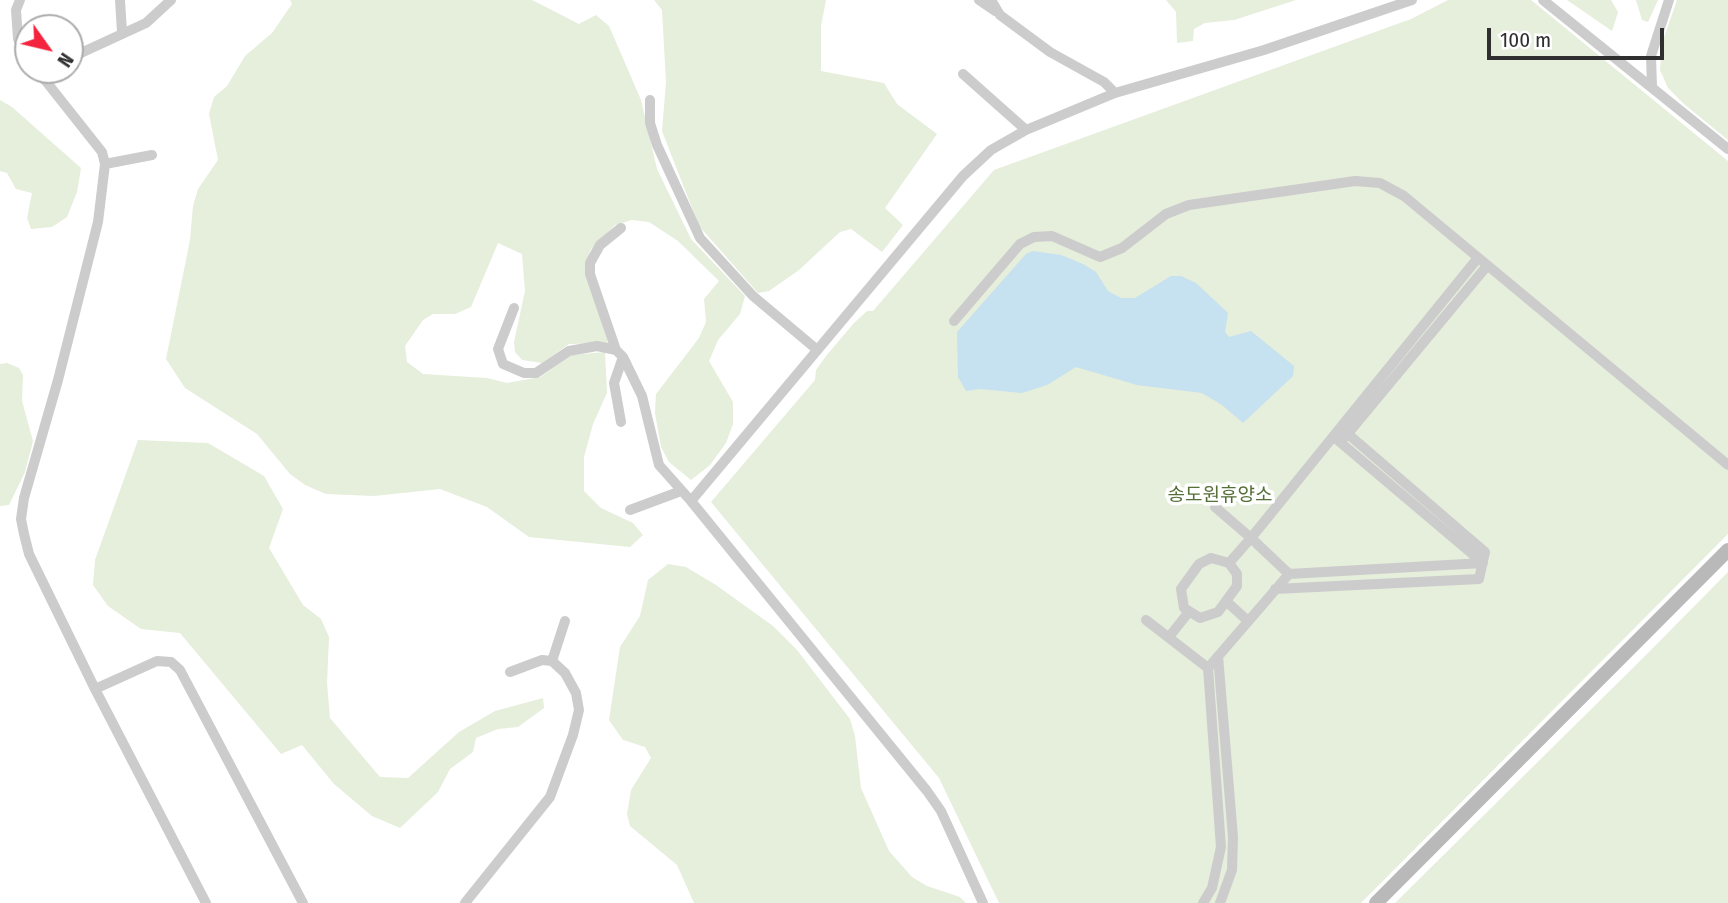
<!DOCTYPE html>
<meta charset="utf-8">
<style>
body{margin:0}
#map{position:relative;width:1728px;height:903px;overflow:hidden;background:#fff;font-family:"Fira Sans Condensed",sans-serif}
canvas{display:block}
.north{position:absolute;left:14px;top:14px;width:70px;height:70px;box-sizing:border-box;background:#fff;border:2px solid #acacac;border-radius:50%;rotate:124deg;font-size:19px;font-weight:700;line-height:28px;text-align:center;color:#2f2f2f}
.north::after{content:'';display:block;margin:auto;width:24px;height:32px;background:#f4233e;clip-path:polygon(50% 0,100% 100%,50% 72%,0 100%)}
.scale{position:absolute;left:1487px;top:28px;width:177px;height:32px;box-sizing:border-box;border:4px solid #2f2f2f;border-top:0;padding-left:9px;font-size:21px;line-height:24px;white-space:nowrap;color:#2f2f2f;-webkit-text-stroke:5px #fff;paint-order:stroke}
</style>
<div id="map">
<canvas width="1728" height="903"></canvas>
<div class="north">N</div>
<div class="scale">100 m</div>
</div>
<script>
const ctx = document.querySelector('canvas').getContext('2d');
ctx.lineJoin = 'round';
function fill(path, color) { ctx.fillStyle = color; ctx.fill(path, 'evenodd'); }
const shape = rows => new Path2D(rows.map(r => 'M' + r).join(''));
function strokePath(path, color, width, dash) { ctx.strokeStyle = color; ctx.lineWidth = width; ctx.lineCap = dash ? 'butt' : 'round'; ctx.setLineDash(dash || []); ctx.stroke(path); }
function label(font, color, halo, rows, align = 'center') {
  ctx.font = font + ' "Fira Sans Condensed","Noto Sans KR",sans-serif'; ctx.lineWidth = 7; ctx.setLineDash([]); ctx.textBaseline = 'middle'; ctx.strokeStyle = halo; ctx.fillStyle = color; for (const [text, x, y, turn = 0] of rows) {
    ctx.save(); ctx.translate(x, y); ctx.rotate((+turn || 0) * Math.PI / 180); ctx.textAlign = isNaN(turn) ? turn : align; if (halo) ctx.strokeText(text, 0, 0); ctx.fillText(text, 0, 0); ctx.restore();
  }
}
fill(shape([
 [290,0,532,0,579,24,596,15,609,26,641,100,657,169,691,239,745,296,740,314,718,340,709,361,733,402,733,424,726,443,710,465,691,480,669,462,661,447,655,413,656,394,699,338,706,322,704,299,719,281,678,241,649,222,632,220,615,225,591,249,585,265,608,343,569,344,542,363,522,360,515,352,514,342,525,291,522,254,498,243,471,307,455,314,433,314,423,320,405,346,407,362,423,374,487,378,507,383,540,377,572,355,605,352,607,393,593,424,584,457,584,491,601,508,633,523,643,535,630,547,529,537,487,507,440,489,374,496,326,494,305,485,290,474,257,434,185,388,166,359,190,240,193,206,198,189,218,160,209,114,214,97,227,86,245,56,272,33,292,4],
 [654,0,826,0,821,26,821,71,884,83,897,104,937,134,885,208,903,225,882,252,851,229,840,232,799,270,769,291,758,293,699,226,662,131,666,82,662,10],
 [1166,0,1296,0,1234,20,1205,23,1194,29,1193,41,1177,43,1176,12],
 [1448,0,1531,0,1728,161,1728,534,1361,903,999,903,939,778,711,502,815,380,816,370,826,356,854,323,867,311,873,311,994,170,1411,19],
 [1567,0,1611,0,1618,12,1612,31],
 [1636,0,1658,0,1648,22,1642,20],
 [1677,0,1728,0,1728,140,1684,104,1668,88,1660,70,1662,43],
 [0,100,12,107,81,168,77,192,67,217,52,227,31,229,27,218,32,193,16,189,7,173,0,171],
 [7,363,19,368,23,375,22,401,33,441,25,472,9,505,0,506,0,364],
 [138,440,208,443,264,476,283,509,269,548,303,605,321,619,329,637,327,683,330,718,380,777,408,778,459,732,495,711,543,698,544,708,518,727,498,729,476,738,473,752,450,769,438,792,400,828,372,816,334,784,302,745,281,754,180,633,141,629,108,606,93,585,95,560],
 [668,564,686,567,716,585,773,626,797,650,850,719,855,736,861,788,889,851,912,877,927,886,960,897,966,903,694,903,677,865,630,826,627,814,631,790,651,758,645,747,623,740,609,720,620,647,640,616,648,580],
 [1728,572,1728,903,1395,903,1645,656]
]), '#e6eedc');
fill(shape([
 [1033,251,1061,255,1083,264,1096,272,1108,291,1121,298,1135,298,1171,276,1181,276,1196,283,1228,313,1225,332,1229,337,1251,331,1294,366,1293,376,1243,423,1222,405,1202,393,1137,385,1076,367,1047,385,1022,393,980,389,966,391,958,377,957,332,1026,254]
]), '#c6e1ef');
strokePath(shape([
 [20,0,16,10,18,39,28,58],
 [120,0,122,32],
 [979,0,995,11],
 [991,0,1000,15,1050,52,1104,82,1115,93],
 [1543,0,1728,149],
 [70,58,146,23,171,0],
 [37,70,102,152,105,164,98,222,58,380,24,498,21,519,24,534,29,554,95,689,206,903],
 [963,74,1026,130],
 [1652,87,1651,56,1669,0],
 [650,100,650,123,657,145,700,238,753,296,815,348],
 [105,164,152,155],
 [514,308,498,349,503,364,524,373,536,373,569,351,597,346,616,350,623,357,642,396,659,465,691,501],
 [954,321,1020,244,1034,237,1052,236,1100,257,1122,248,1166,214,1189,205,1355,181,1380,183,1404,196,1728,465],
 [616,350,590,274,590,263,600,245,621,228],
 [621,422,614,383,623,357],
 [1345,437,1486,267],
 [1215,507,1251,538,1229,563],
 [630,510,681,491],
 [1211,558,1229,563,1237,574,1237,586,1218,612,1200,618,1184,608,1181,589,1199,564,1211,558],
 [1289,574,1483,563,1334,437],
 [1275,589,1479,579,1485,552,1341,428],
 [1227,602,1248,621],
 [1146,620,1208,668,1289,574,1251,538,1477,259],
 [1169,637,1188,613],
 [1218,656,1233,837,1232,870,1220,903],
 [552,661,565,621],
 [95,689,157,661,171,662,180,670,303,903],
 [465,903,550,797,573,735,579,710,576,693,565,673,552,661,542,660,510,672],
 [983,903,941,811,927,791,691,501,963,176,991,150,1026,130,1115,93,1264,50,1412,0],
 [1203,903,1212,888,1221,847,1208,668]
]), '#ccc', 10);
strokePath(shape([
 [1376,903,1728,550]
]), '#b9b9b9', 14);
label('19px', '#556f38', '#fff', [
 ["송도원휴양소",1220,496]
]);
</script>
